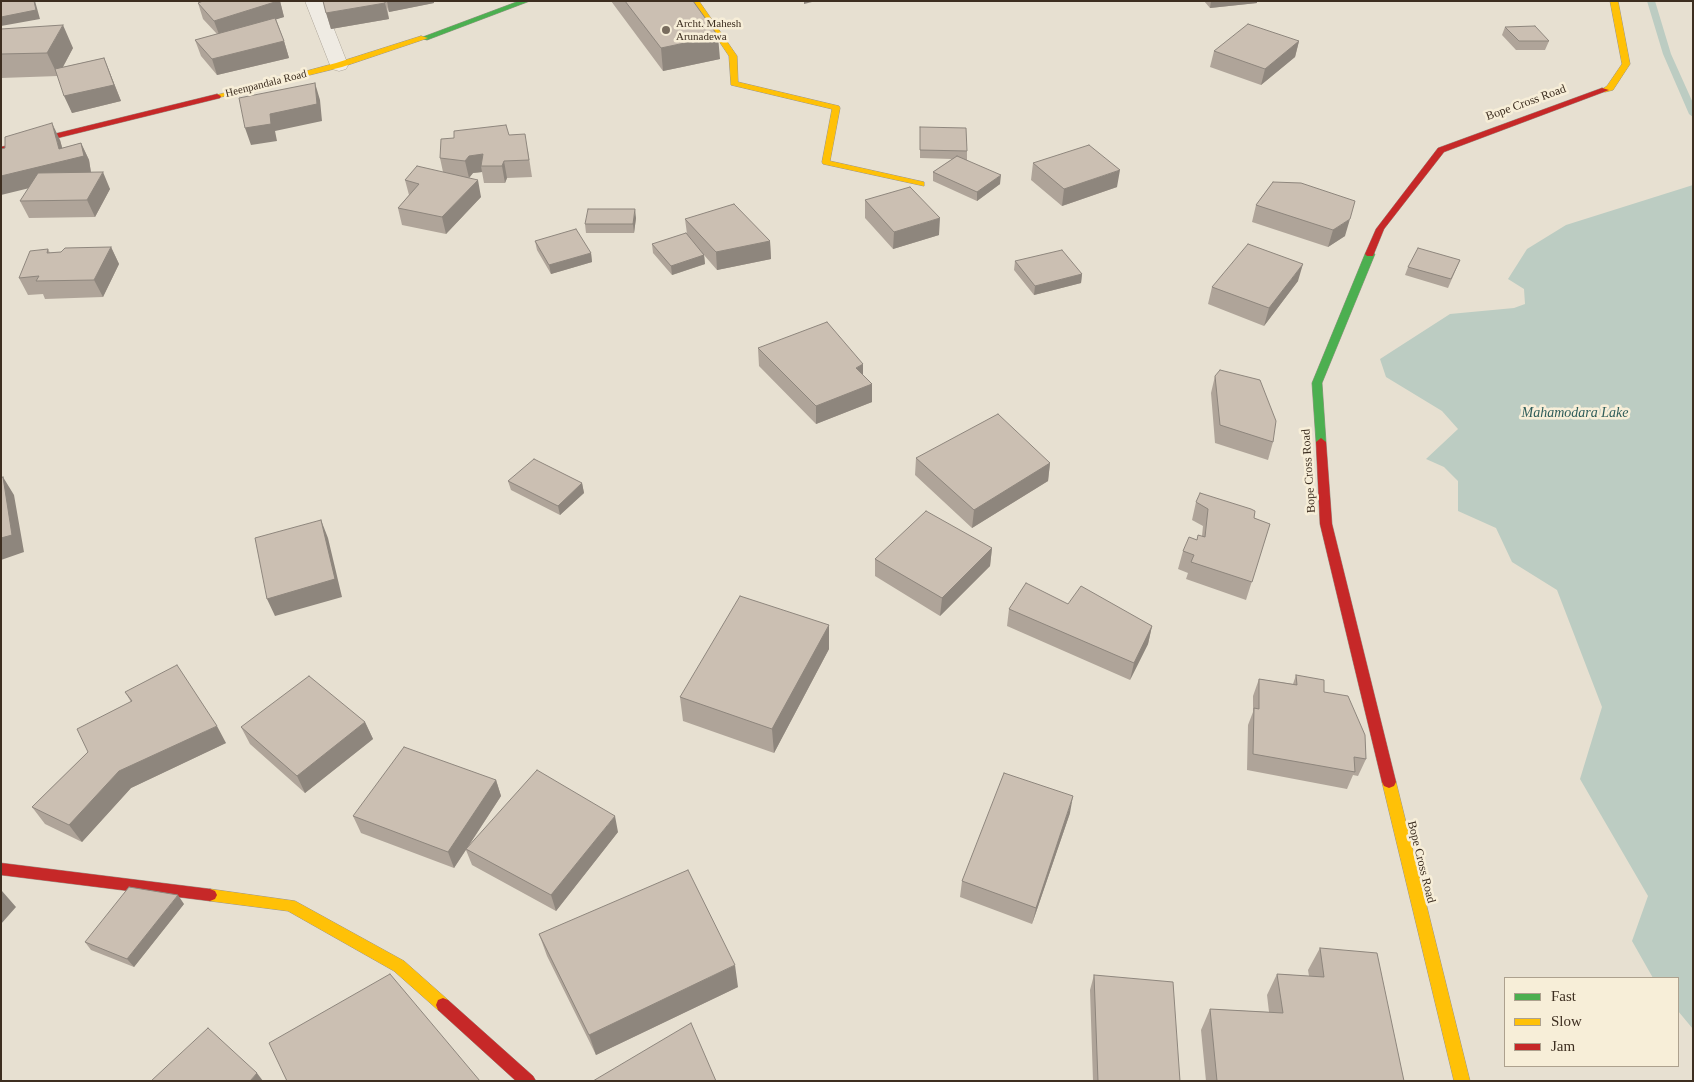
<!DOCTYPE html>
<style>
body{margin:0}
#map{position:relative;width:1694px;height:1082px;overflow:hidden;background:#e7e0d1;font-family:"Times New Roman",serif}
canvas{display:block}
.frame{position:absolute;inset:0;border:2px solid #3d2e20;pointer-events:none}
.legend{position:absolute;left:1504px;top:977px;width:175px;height:90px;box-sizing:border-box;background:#f7eed8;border:1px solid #ada18e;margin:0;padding:6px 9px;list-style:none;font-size:15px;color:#3d2e20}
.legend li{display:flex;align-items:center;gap:10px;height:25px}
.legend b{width:25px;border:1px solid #ada18e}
</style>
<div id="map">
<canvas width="1694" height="1082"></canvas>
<div class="frame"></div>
<ul class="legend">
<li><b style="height:6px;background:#4caf50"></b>Fast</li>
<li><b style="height:6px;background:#ffc107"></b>Slow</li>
<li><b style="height:6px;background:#c62828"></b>Jam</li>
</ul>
</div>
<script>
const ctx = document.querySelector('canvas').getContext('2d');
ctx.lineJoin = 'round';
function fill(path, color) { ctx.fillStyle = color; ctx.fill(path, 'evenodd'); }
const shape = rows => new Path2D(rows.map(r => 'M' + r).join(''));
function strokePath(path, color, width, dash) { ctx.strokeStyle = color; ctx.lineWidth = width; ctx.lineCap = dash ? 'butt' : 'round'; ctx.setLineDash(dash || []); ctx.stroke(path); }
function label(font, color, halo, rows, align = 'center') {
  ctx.font = font + ' "Times New Roman",serif'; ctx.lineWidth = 5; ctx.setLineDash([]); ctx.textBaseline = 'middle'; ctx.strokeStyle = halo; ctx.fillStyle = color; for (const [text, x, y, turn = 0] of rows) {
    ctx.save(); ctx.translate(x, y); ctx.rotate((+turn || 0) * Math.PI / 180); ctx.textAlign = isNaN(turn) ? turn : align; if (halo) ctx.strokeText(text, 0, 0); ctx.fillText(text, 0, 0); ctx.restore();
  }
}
fill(shape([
 [1693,185,1693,1029,1678,1011,1678,978,1653,978,1632,941,1648,896,1580,779,1602,707,1557,590,1512,562,1496,528,1458,511,1458,481,1444,467,1426,459,1458,429,1442,411,1386,377,1380,359,1450,314,1514,308,1525,304,1524,289,1508,279,1527,249,1566,225]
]), '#bcccc2');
fill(shape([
 [1647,1,1655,1,1671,54,1693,103,1693,117,1689,114,1663,54,1647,1]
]), '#bcccc2');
const street = shape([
 [305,1,323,1,348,65,346,69,339,71,332,69,330,65,305,1]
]);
const fast = shape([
 [519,1,530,1,427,40,420,38,519,1],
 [1370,251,1375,254,1322,383,1326,442,1321,446,1316,442,1312,383,1365,254,1370,251]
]);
const slow = shape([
 [692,1,699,1,737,56,738,82,839,106,840,108,830,161,924,182,924,186,823,164,822,162,832,109,731,85,729,56,692,1],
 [1610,1,1618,1,1630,64,1613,90,1605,92,1601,90,1607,86,1622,64,1610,1],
 [421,36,428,38,342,67,217,98,213,96,336,63,421,36],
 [1389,776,1394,778,1396,782,1470,1081,1454,1081,1382,782,1384,778,1389,776],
 [210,889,295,901,404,961,448,1000,450,1005,448,1010,443,1012,438,1010,394,971,288,911,210,901,205,899,203,895,205,891,210,889]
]);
const jam = shape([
 [1602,88,1609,90,1444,152,1384,229,1373,256,1367,256,1365,254,1376,229,1438,148,1602,88],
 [217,94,221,96,220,98,1,152,1,147,217,94],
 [1321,438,1326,442,1332,524,1396,782,1394,786,1389,788,1384,786,1382,782,1320,524,1316,442,1321,438],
 [1,863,210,889,215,891,217,895,215,899,210,901,1,875,1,863],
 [443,998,448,1000,533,1076,536,1081,516,1081,438,1010,436,1005,438,1000,443,998]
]);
strokePath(street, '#ada599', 1);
strokePath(fast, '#9c958a', 1);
strokePath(slow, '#9c958a', 1);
strokePath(jam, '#9c958a', 1);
fill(street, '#efebe3');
fill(fast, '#4caf50');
fill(slow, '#ffc107');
fill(jam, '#c62828');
fill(shape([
 [203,1,280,1,284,17,276,19,284,41,289,58,217,75,201,56,195,40,217,34,203,19,198,3],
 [323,1,434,1,434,3,389,12,387,7,389,19,331,29],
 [611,1,693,1,720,59,663,71],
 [1204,1,1257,1,1257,3,1210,8],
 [1505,27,1549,41,1545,50,1516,50,1502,35],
 [1,29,73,48,63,67,104,58,121,101,72,113,58,76,1,78],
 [1299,41,1295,57,1261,85,1210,67,1214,51],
 [509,135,528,151,532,177,507,178,505,183,484,183,482,172,473,173,469,178,481,197,446,234,402,225,398,208,409,195,405,180,443,172,440,158],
 [920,136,967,151,967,160,1000,184,977,201,933,181,933,172,952,159,920,158],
 [60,140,62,148,81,143,89,160,91,172,110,189,95,217,29,218,20,201],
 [1033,163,1117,187,1062,206,1031,180],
 [1273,182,1345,236,1328,247,1252,222,1256,205],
 [865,200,939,235,893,249,865,218],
 [636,218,634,233,586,233,585,224],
 [685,219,770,241,771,259,717,270,704,255,705,264,672,275,653,253,652,244,687,234],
 [535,241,591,253,592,262,551,274,537,250],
 [111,247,119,264,103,297,45,299,43,294,28,295,19,278,48,249,50,253],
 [1460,260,1448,288,1405,275,1408,267],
 [1015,261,1082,274,1081,283,1034,295,1014,270],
 [1298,281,1264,326,1208,304,1212,287],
 [758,348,863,375,872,384,872,402,816,424,759,366],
 [1215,376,1273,442,1268,460,1215,443,1211,393],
 [916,458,1050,463,1048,481,972,528,915,475],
 [508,481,582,483,584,493,560,515,511,490],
 [1196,502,1254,518,1270,524,1246,600,1186,579,1188,573,1178,569,1183,551,1202,536,1203,526,1192,520],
 [992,548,990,566,940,616,875,576,875,559],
 [1068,604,1152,626,1148,644,1130,680,1007,626,1009,609],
 [829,625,829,649,774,753,683,721,680,697],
 [1296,675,1324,692,1366,759,1358,776,1353,775,1347,789,1247,770,1248,725,1253,712,1253,696,1259,679,1293,684],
 [125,692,226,743,131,788,82,842,45,824,32,807,88,752,131,702],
 [365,722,373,739,305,793,250,744,241,727],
 [496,780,501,796,470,844,618,832,556,911,472,865,466,850,454,868,361,833,353,816],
 [1070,813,1032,924,960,897,962,881],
 [184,904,134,967,91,950,85,942],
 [539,934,738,987,596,1055,547,956],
 [1320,948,1404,1081,1206,1081,1201,1030,1210,1009,1269,1012,1267,995,1277,974,1309,976,1308,970],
 [1094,975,1180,1081,1093,1081,1090,990]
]), '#afa499');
fill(shape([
 [34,1,35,1,40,19,1,26,1,17],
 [278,1,280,1,284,17,220,37,214,21],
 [387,1,434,1,434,3,389,12],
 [804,1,816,1,804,4],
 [1211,1,1257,1,1257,3,1210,8],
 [385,3,389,19,331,29,326,13],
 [63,25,73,48,58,76,47,53],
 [718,36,720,59,663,71,661,48],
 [284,41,289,58,217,75,212,59],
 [1299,41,1295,57,1261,85,1265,69],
 [104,58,121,101,72,113,64,96],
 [315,83,320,100,322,121,275,131,277,141,251,145,245,128],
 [52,123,60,140,66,161,81,143,89,160,91,173,1,195,1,176,59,149],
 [483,154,481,166,482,172,473,173,469,178,465,161,469,156],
 [504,161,507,178,505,183,502,166],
 [1120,170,1117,187,1062,206,1064,189],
 [103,172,110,189,95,217,87,200],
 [1001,175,1000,184,977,201,977,192],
 [478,180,481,197,446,234,442,217],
 [635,209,636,218,634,233,633,224],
 [940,218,939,235,893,249,894,232],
 [1350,219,1345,236,1328,247,1333,230],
 [770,241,771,259,717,270,716,252],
 [111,247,119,264,103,297,94,280],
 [591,253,592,262,551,274,549,265],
 [704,255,705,264,672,275,671,266],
 [1303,264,1298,281,1264,326,1269,308],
 [1082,274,1081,283,1034,295,1035,286],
 [863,364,863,381,856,368],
 [872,384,872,402,816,424,816,406],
 [1050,463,1048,481,972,528,974,510],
 [3,477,14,495,24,552,1,560],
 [582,483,584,493,560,515,558,506],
 [321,520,328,538,342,597,275,616,267,599],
 [992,548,990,566,940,616,942,598],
 [829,625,829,649,774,753,772,729],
 [1152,626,1148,644,1130,680,1134,663],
 [365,722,373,739,305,793,297,776],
 [217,726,226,743,131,788,82,842,69,825,119,771],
 [496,780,501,796,454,868,448,852],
 [1073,796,1070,813,1032,924,1036,908],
 [615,816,618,832,556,911,551,895],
 [2,891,16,907,1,924,1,892],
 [178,895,184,904,134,967,127,959],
 [735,965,738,987,596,1055,589,1035],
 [257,1073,263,1081,250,1081]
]), '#8e867d');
const building = shape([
 [1,1,34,1,36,10,1,17,1,1],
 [203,1,278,1,214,21,198,3,203,1],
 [323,1,385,1,385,3,326,13,323,1],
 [625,1,693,1,718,36,661,48,625,1],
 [275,18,284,41,212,59,195,40,275,18],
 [1248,24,1299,41,1265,69,1214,51,1248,24],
 [63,25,47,53,1,54,1,29,63,25],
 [1535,26,1549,41,1519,41,1505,27,1535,26],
 [104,58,114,85,64,96,55,69,104,58],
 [315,83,317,104,270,114,271,124,245,128,239,98,315,83],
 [52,123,59,149,81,143,84,156,1,176,1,149,5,148,5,137,52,123],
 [506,125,509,135,525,134,529,160,504,161,502,166,481,166,483,154,469,156,465,161,440,158,441,139,454,138,454,131,506,125],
 [920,127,966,128,967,151,920,150,920,127],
 [1089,145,1120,170,1064,189,1033,163,1089,145],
 [957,156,1001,175,977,192,933,172,957,156],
 [417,166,478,180,442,217,398,208,419,184,405,180,417,166],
 [103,172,87,200,20,201,38,173,103,172],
 [1273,182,1301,183,1355,201,1350,219,1333,230,1256,205,1273,182],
 [910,187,940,218,894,232,865,200,910,187],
 [734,204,770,241,716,252,685,219,734,204],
 [588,209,635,209,633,224,585,224,588,209],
 [576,229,591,253,549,265,535,241,576,229],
 [686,233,704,255,671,266,652,244,686,233],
 [1248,244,1303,264,1269,308,1212,287,1248,244],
 [111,247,94,280,36,281,39,276,19,278,30,251,48,249,47,253,61,252,65,248,111,247],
 [1418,248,1460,260,1451,279,1408,267,1418,248],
 [1062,250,1082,274,1035,286,1015,261,1062,250],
 [827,322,863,364,856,368,872,384,816,406,758,348,827,322],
 [1220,370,1260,380,1276,421,1273,442,1220,425,1215,376,1220,370],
 [998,414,1050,463,974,510,916,458,998,414],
 [534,459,582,483,558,506,508,481,534,459],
 [3,477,12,535,1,538,1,478,3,477],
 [1200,493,1251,509,1255,511,1254,518,1270,524,1252,582,1191,562,1194,555,1183,551,1189,537,1197,540,1198,535,1205,537,1208,509,1196,502,1200,493],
 [926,511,992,548,942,598,875,559,926,511],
 [321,520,335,579,267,599,255,538,321,520],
 [1026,583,1068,604,1081,586,1152,626,1134,663,1009,609,1026,583],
 [740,596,829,625,772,729,680,697,740,596],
 [177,665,217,726,119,771,69,825,32,807,88,752,77,729,132,701,125,692,177,665],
 [1296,675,1324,680,1324,692,1348,696,1365,735,1366,759,1354,757,1355,772,1253,754,1254,708,1259,709,1259,679,1297,685,1296,675],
 [309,676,365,722,297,776,241,727,309,676],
 [404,747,496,780,448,852,353,816,404,747],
 [537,770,615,816,551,895,466,849,537,770],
 [1004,773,1073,796,1036,908,962,881,1004,773],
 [688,870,735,965,589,1035,539,934,688,870],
 [129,887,178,895,127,959,85,942,129,887],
 [1320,948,1377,953,1404,1081,1217,1081,1210,1009,1283,1013,1277,974,1324,977,1320,948],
 [390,974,480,1081,287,1081,269,1043,390,974],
 [1094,975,1173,982,1180,1081,1098,1081,1094,975],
 [691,1023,716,1081,593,1081,691,1023],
 [208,1028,257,1073,250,1081,151,1081,208,1028]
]);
fill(building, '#cbbfb2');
strokePath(building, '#8e867d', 1);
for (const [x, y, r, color] of [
 [666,30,5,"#786c5e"]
]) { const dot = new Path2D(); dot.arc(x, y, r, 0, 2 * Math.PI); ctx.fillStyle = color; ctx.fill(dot); strokePath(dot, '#f7eed8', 2); }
label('11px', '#3d2e20', '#f7eed8', [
 ["Archt. Mahesh",676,24],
 ["Arunadewa",676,37]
], 'left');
label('11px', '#3d2e20', '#f7eed8', [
 ["Heenpandala Road",266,84,-14]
]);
label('12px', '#3d2e20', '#f7eed8', [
 ["Bope Cross Road",1526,103,-20],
 ["Bope Cross Road",1309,471,-94],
 ["Bope Cross Road",1421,862,76]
]);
label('italic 14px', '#2f5d5a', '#f7eed8', [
 ["Mahamodara Lake",1575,413]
]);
</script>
